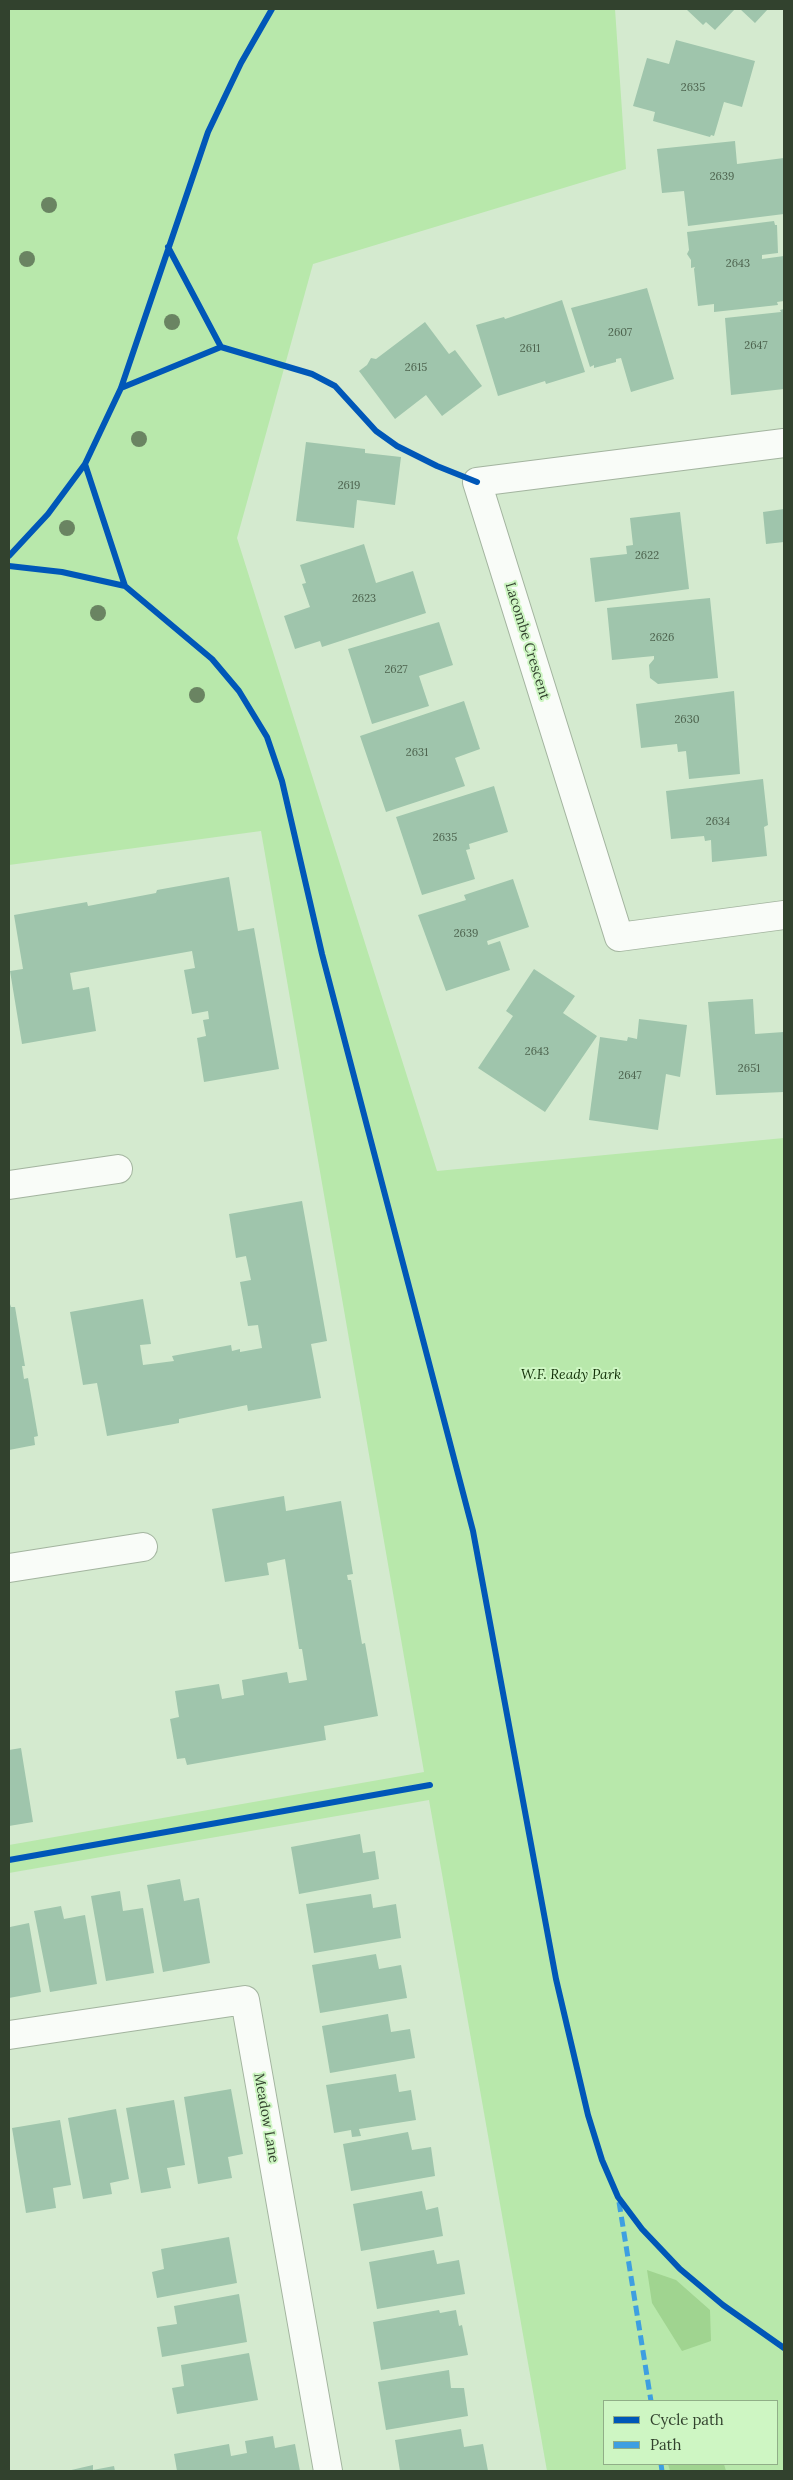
<!DOCTYPE html>
<style>
body{margin:0}
#map{position:relative;width:793px;height:2480px;overflow:hidden;background:#d4eacf;font-family:Lora,serif}
canvas{display:block}
.frame{position:absolute;inset:0;border:10px solid #32422e;pointer-events:none}
.legend{position:absolute;left:603px;top:2400px;width:175px;height:65px;box-sizing:border-box;background:#cef6c3;border:1px solid #90ae87;margin:0;padding:6px 9px;list-style:none;font-size:15px;color:#32422e}
.legend li{display:flex;align-items:center;gap:10px;height:25px}
.legend b{width:25px;border:1px solid #90ae87}
</style>
<div id="map">
<canvas width="793" height="2480"></canvas>
<div class="frame"></div>
<ul class="legend">
<li><b style="height:6px;background:#0057b8"></b>Cycle path</li>
<li><b style="height:6px;background:#3e9fe1"></b>Path</li>
</ul>
</div>
<script>
const ctx = document.querySelector('canvas').getContext('2d');
ctx.lineJoin = 'round';
function fill(path, color) { ctx.fillStyle = color; ctx.fill(path, 'evenodd'); }
const shape = rows => new Path2D(rows.map(r => 'M' + r).join(''));
function strokePath(path, color, width, dash) { ctx.strokeStyle = color; ctx.lineWidth = width; ctx.lineCap = dash ? 'butt' : 'round'; ctx.setLineDash(dash || []); ctx.stroke(path); }
function label(font, color, halo, rows, align = 'center') {
  ctx.font = font + ' Lora,serif'; ctx.lineWidth = 4; ctx.setLineDash([]); ctx.textBaseline = 'middle'; ctx.strokeStyle = halo; ctx.fillStyle = color; for (const [text, x, y, turn = 0] of rows) {
    ctx.save(); ctx.translate(x, y); ctx.rotate((+turn || 0) * Math.PI / 180); ctx.textAlign = isNaN(turn) ? turn : align; if (halo) ctx.strokeText(text, 0, 0); ctx.fillText(text, 0, 0); ctx.restore();
  }
}
fill(shape([
 [9,9,615,9,626,169,313,264,237,538,437,1171,784,1138,784,2471,547,2471,429,1800,9,1873,9,1845,424,1772,261,831,9,865],
 [604,2401,777,2401,777,2464,604,2464]
]), '#b8e8ab');
fill(shape([
 [647,2270,676,2280,710,2310,711,2341,682,2351,652,2303],
 [668,2464,724,2464,726,2471,670,2471]
]), '#a0d490');
fill(shape([
 [686,9,735,9,715,30,706,22,703,25],
 [740,9,768,9,755,23],
 [676,40,755,61,742,107,724,102,714,136,711,135,710,137,653,121,655,112,633,106,647,58,669,64],
 [735,141,737,164,784,158,784,214,688,226,684,191,662,193,657,149],
 [774,221,775,225,777,225,778,253,762,255,762,259,784,256,784,301,777,302,778,305,714,312,714,304,698,306,694,269,695,267,691,268,691,260,687,254,689,250,687,232],
 [647,288,674,379,631,392,621,358,616,359,616,362,594,368,594,365,590,367,571,308],
 [562,300,585,372,546,384,545,381,498,396,476,325,504,317,505,319],
 [784,309,784,389,731,395,725,318,781,312,780,310],
 [425,322,449,354,455,350,482,386,442,416,426,395,395,419,359,371,367,365,371,358,376,359],
 [306,442,365,449,365,453,401,457,395,505,357,500,354,528,296,521],
 [784,509,784,542,766,544,763,512],
 [680,512,689,589,595,602,590,558,627,554,626,546,633,545,630,518],
 [364,544,376,583,413,571,426,613,322,647,320,641,295,649,284,616,310,607,302,584,306,583,300,565],
 [710,598,718,678,658,684,650,678,649,665,654,659,654,656,612,660,607,608],
 [439,622,453,665,419,676,429,706,372,724,348,649],
 [734,691,740,774,689,779,686,751,678,752,677,744,641,748,636,704],
 [464,701,480,749,455,758,465,786,386,812,360,736],
 [763,779,768,825,764,827,767,856,712,862,711,840,705,841,704,836,671,839,666,791],
 [494,786,508,832,469,844,470,849,466,850,475,879,422,895,396,817],
 [229,877,238,931,254,928,279,1069,204,1082,197,1038,206,1036,203,1020,209,1019,208,1011,192,1014,184,970,195,968,192,951,70,973,73,990,89,987,96,1031,22,1044,10,971,23,969,14,915,87,902,88,906,156,893,157,890],
 [513,879,529,927,487,941,488,945,500,941,510,970,446,991,418,915,466,900,464,895],
 [534,969,575,996,563,1013,597,1036,545,1112,478,1068,513,1016,506,1011],
 [753,999,755,1034,784,1032,784,1092,716,1095,708,1002],
 [639,1019,687,1025,680,1077,666,1074,658,1130,589,1120,600,1037,627,1041,628,1037,637,1039],
 [302,1201,327,1341,311,1344,321,1398,248,1411,247,1405,179,1419,179,1423,174,1424,107,1436,97,1383,83,1385,70,1312,143,1299,151,1344,140,1345,143,1365,174,1361,172,1356,231,1345,232,1351,240,1349,240,1352,262,1348,258,1325,248,1326,240,1282,251,1280,246,1256,236,1258,229,1214],
 [9,1301,11,1307,15,1307,25,1366,22,1366,24,1379,28,1378,38,1436,34,1437,35,1445,9,1450],
 [284,1496,286,1511,341,1501,353,1574,347,1575,348,1580,351,1580,362,1644,365,1643,378,1716,324,1726,326,1740,187,1765,185,1758,177,1759,170,1719,179,1717,175,1691,219,1684,222,1699,244,1695,242,1680,287,1672,289,1683,307,1680,302,1649,299,1649,285,1559,267,1563,269,1575,225,1582,212,1509],
 [21,1748,33,1822,9,1826,9,1750],
 [360,1834,363,1853,375,1851,379,1879,299,1894,291,1847],
 [180,1879,184,1901,199,1898,210,1963,163,1972,147,1885],
 [120,1891,123,1911,143,1908,154,1973,106,1981,91,1896],
 [371,1894,373,1908,396,1904,401,1938,314,1953,306,1904],
 [61,1906,64,1919,85,1915,97,1984,50,1992,34,1911],
 [9,1923,10,1927,29,1923,41,1992,9,1998],
 [376,1954,379,1969,401,1965,407,1998,320,2013,312,1965],
 [388,2014,391,2032,410,2029,415,2058,330,2073,322,2026],
 [396,2074,399,2092,411,2090,416,2120,359,2129,361,2136,352,2137,351,2130,334,2133,326,2085],
 [231,2089,243,2154,228,2157,232,2178,198,2184,184,2097],
 [174,2100,185,2165,167,2168,171,2188,141,2193,126,2108],
 [116,2109,129,2179,110,2183,112,2194,83,2199,68,2118],
 [60,2120,71,2185,53,2188,56,2208,26,2213,12,2128],
 [408,2132,412,2150,431,2147,435,2176,351,2191,343,2144],
 [422,2191,426,2210,438,2207,443,2236,361,2251,353,2204],
 [229,2237,237,2283,157,2298,152,2272,164,2269,161,2249],
 [434,2250,437,2264,459,2260,465,2294,377,2309,369,2262],
 [239,2294,247,2342,162,2357,157,2327,177,2324,174,2306],
 [439,2310,440,2313,456,2310,459,2326,462,2325,468,2355,381,2370,373,2322],
 [249,2353,258,2400,177,2414,172,2388,184,2386,181,2365],
 [449,2370,451,2388,464,2388,468,2416,386,2430,378,2382],
 [461,2429,464,2447,483,2444,488,2471,400,2471,395,2440],
 [273,2436,275,2448,295,2444,300,2471,177,2471,174,2454,229,2444,231,2456,247,2453,245,2441],
 [93,2465,93,2470,114,2466,115,2471,67,2471]
]), '#9fc5ac');
const minor = shape([
 [784,443,477,482,619,937,784,915],
 [9,1185,118,1169],
 [9,1568,143,1547],
 [9,2035,245,2000,328,2471]
]);
strokePath(minor, '#a3b49f', 30);
strokePath(minor, '#f9fcf8', 28);
strokePath(shape([
 [619,2202,651,2401],
 [661,2464,662,2471]
]), '#3e9fe1', 5, [10, 5]);
strokePath(shape([
 [168,247,221,347],
 [121,388,221,347,312,374,335,386,376,431,397,446,437,466,477,482],
 [85,464,125,586],
 [9,556,48,514,85,464,121,388,208,132,241,63,272,9],
 [9,566,62,572,125,586,212,659,239,691,267,737,282,781,322,954,473,1531,556,1979,588,2115,602,2160,618,2197,642,2229,680,2269,723,2305,784,2348],
 [9,1860,430,1785]
]), '#0057b8', 6);
ctx.fillStyle = '#6a8462';
for (const [x, y] of [
 [49,205],
 [27,259],
 [172,322],
 [139,439],
 [67,528],
 [98,613],
 [197,695]
]) { ctx.beginPath(); ctx.arc(x, y, 8, 0, 2 * Math.PI); ctx.fill(); }
label('11px', '#4d634e', null, [
 ["2635",693,88],
 ["2639",722,177],
 ["2643",738,264],
 ["2607",620,333],
 ["2647",756,346],
 ["2611",530,349],
 ["2615",416,368],
 ["2619",349,486],
 ["2622",647,556],
 ["2623",364,599],
 ["2626",662,638],
 ["2627",396,670],
 ["2630",687,720],
 ["2631",417,753],
 ["2634",718,822],
 ["2635",445,838],
 ["2639",466,934],
 ["2643",537,1052],
 ["2651",749,1069],
 ["2647",630,1076]
]);
label('14px', '#32422e', '#cef6c3', [
 ["Lacombe Crescent",527,641,73],
 ["Meadow Lane",266,2118,80]
]);
label('italic 14px', '#133109', '#cef6c3', [
 ["W.F. Ready Park",571,1375]
]);
</script>
